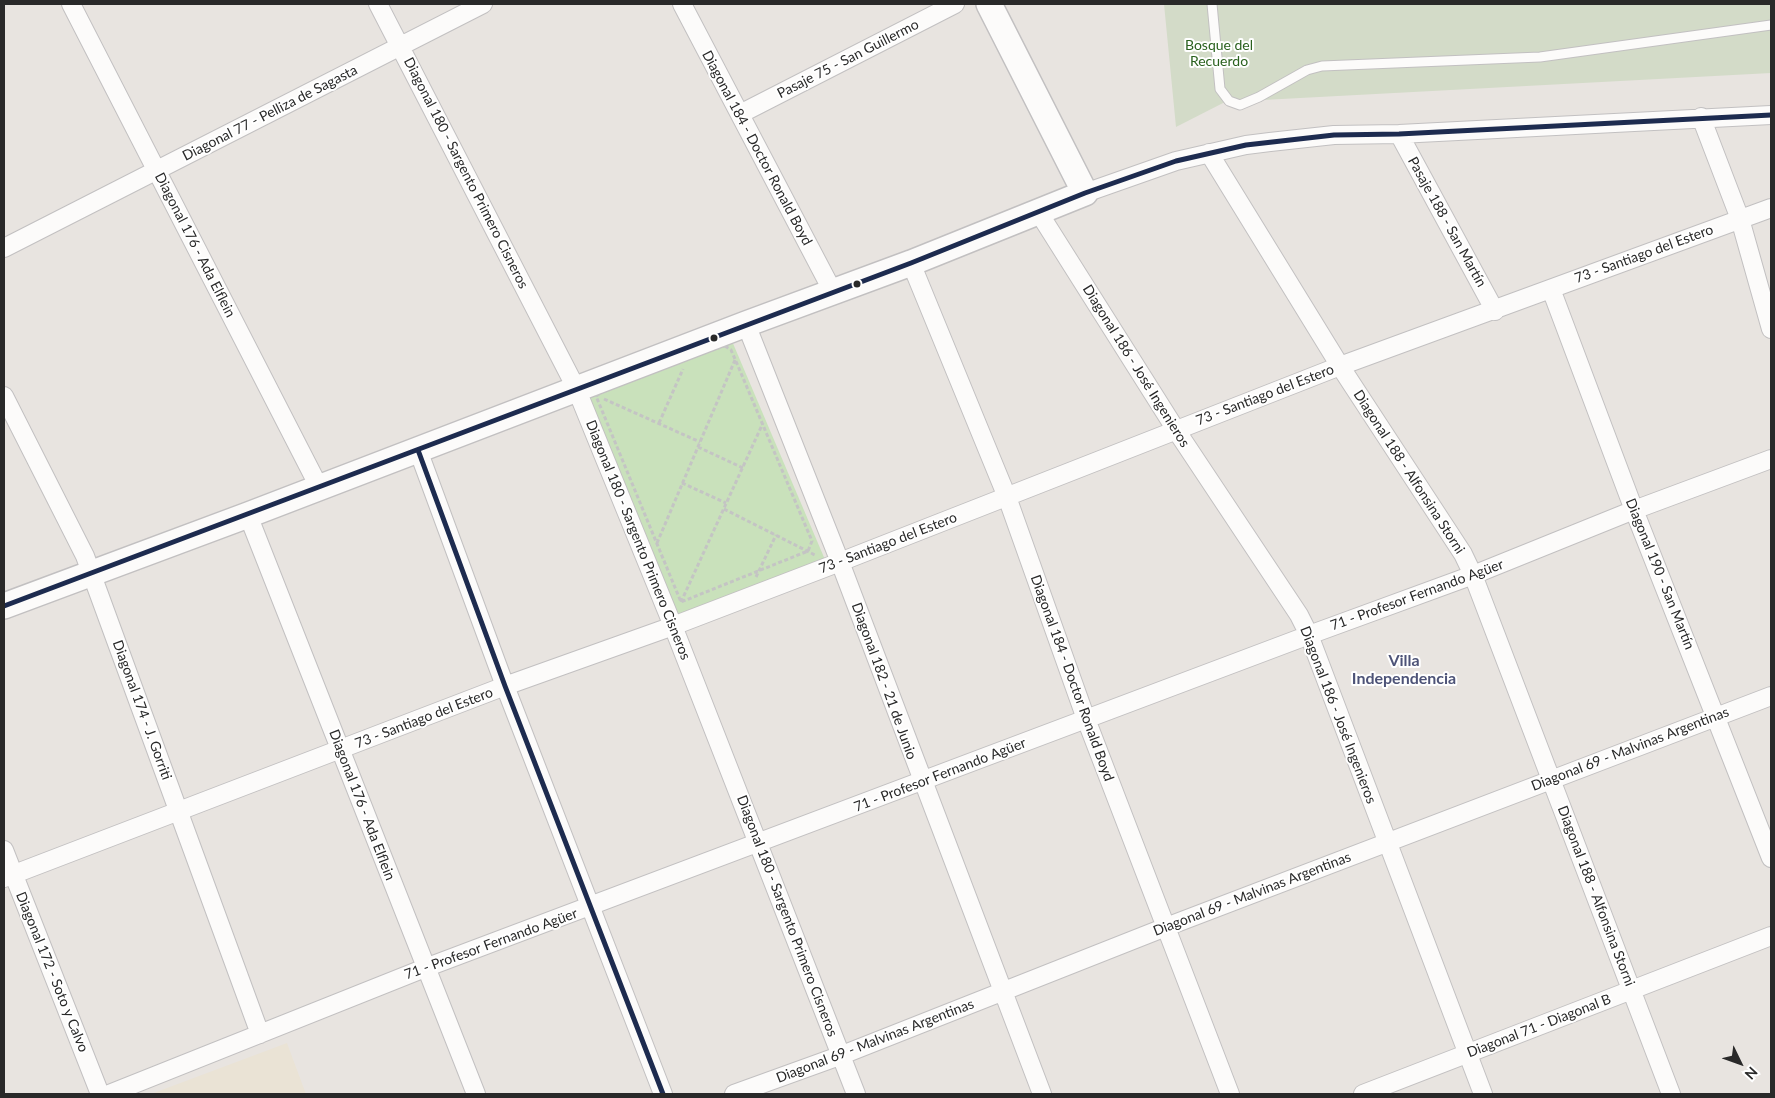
<!DOCTYPE html>
<meta charset="utf-8">
<style>
body{margin:0}
#map{position:relative;width:1775px;height:1098px;overflow:hidden;background:#e8e4e0;font-family:Lato,sans-serif}
canvas{display:block}
.frame{position:absolute;inset:0;border:5px solid #292929;pointer-events:none}
.north{position:absolute;left:1715px;top:1038px;width:50px;height:50px;-webkit-text-stroke:4px #fff;paint-order:stroke;rotate:132deg;font-size:14px;font-weight:700;line-height:20px;text-align:center;color:#292929}
.north::after{content:'';display:block;margin:auto;width:18px;height:22px;background:#292929;clip-path:polygon(50% 0,100% 100%,50% 72%,0 100%)}
</style>
<div id="map">
<canvas width="1775" height="1098"></canvas>
<div class="frame"></div>
<div class="north">N</div>
</div>
<script>
const ctx = document.querySelector('canvas').getContext('2d');
ctx.lineJoin = 'round';
function fill(path, color) { ctx.fillStyle = color; ctx.fill(path, 'evenodd'); }
const shape = rows => new Path2D(rows.map(r => 'M' + r).join(''));
function strokePath(path, color, width, dash) { ctx.strokeStyle = color; ctx.lineWidth = width; ctx.lineCap = dash ? 'butt' : 'round'; ctx.setLineDash(dash || []); ctx.stroke(path); }
function label(font, color, halo, rows, align = 'center') {
  ctx.font = font + ' Lato,sans-serif'; ctx.lineWidth = 4; ctx.setLineDash([]); ctx.textBaseline = 'middle'; ctx.strokeStyle = halo; ctx.fillStyle = color; for (const [text, x, y, turn = 0] of rows) {
    ctx.save(); ctx.translate(x, y); ctx.rotate((+turn || 0) * Math.PI / 180); ctx.textAlign = isNaN(turn) ? turn : align; if (halo) ctx.strokeText(text, 0, 0); ctx.fillText(text, 0, 0); ctx.restore();
  }
}
fill(shape([
 [287,1043,306,1094,151,1094]
]), '#eae3d5');
fill(shape([
 [729,334,826,562,677,619,584,391]
]), '#c9e1bb');
fill(shape([
 [1164,4,1771,4,1771,73,1225,102,1176,127]
]), '#d3dbc8');
const lane = shape([
 [1212,4,1220,89,1229,101,1240,105,1259,97,1307,70,1322,66,1540,57,1771,25]
]);
const street = shape([
 [71,4,319,487],
 [378,4,576,388,673,626,856,1094],
 [682,4,833,292],
 [740,114,955,4],
 [1701,117,1740,219,1771,329],
 [1399,134,1495,311],
 [1209,153,1340,366,1463,554,1473,575,1671,1094],
 [1085,193,1176,161,1246,145,1270,142,1334,135,1399,134,1771,115],
 [1039,213,1176,430,1299,615,1309,635,1483,1094],
 [4,248,483,4],
 [911,263,1007,497,1086,719,1230,1094],
 [1551,289,1634,510,1771,858],
 [746,324,840,562,1042,1094],
 [4,396,85,556,260,1034],
 [418,450,505,686,663,1094],
 [248,515,476,1094],
 [4,850,100,1094],
 [4,878,505,686,673,626,840,562,1340,366,1771,208],
 [109,1094,425,968,1309,635,1473,575,1634,510,1771,459],
 [734,1094,842,1055,1166,927,1771,696],
 [1363,1094,1771,936]
]);
const secondary = shape([
 [4,606,248,515,746,324,911,263,1085,193,989,4]
]);
strokePath(lane, '#c2c0c1', 11);
strokePath(street, '#c2c0c1', 20);
strokePath(secondary, '#c2c0c1', 28);
strokePath(shape([
 [725,346,731,350,735,359,812,541,808,551,681,602,596,396,605,390,688,357,725,346],
 [604,399,700,442],
 [659,423,683,369],
 [698,447,743,468],
 [682,483,726,503],
 [724,509,815,555],
 [657,543,735,360],
 [756,577,776,535],
 [681,602,763,423]
]), '#c4c4c4', 3, [4, 2.5]);
strokePath(lane, '#fcfbfa', 9);
strokePath(street, '#fcfbfa', 18);
strokePath(secondary, '#fcfbfa', 25);
strokePath(shape([
 [418,450,505,686,663,1094],
 [4,606,911,263,1085,193,1176,161,1246,145,1334,135,1399,134,1771,115]
]), '#1d2b4f', 5);
for (const [x, y, r, color] of [
 [857,284,4.5,"#292929"],
 [714,338,4.5,"#292929"]
]) { const dot = new Path2D(); dot.arc(x, y, r, 0, 2 * Math.PI); ctx.fillStyle = color; ctx.fill(dot); strokePath(dot, '#fff', 2); }
label('14px', '#2a611e', '#fff', [
 ["Bosque del",1219,45],
 ["Recuerdo",1219,61]
]);
label('14px', '#292929', '#fff', [
 ["Pasaje 75 - San Guillermo",848,59,-27],
 ["Diagonal 77 - Pelliza de Sagasta",270,113,-27],
 ["Diagonal 184 - Doctor Ronald Boyd",757,148,62],
 ["Diagonal 180 - Sargento Primero Cisneros",466,173,63],
 ["Pasaje 188 - San Martín",1447,222,61],
 ["Diagonal 176 - Ada Elflein",195,245,63],
 ["73 - Santiago del Estero",1644,254,-20],
 ["Diagonal 186 - José Ingenieros",1136,366,58],
 ["73 - Santiago del Estero",1265,395,-21],
 ["Diagonal 188 - Alfonsina Storni",1409,472,57],
 ["Diagonal 180 - Sargento Primero Cisneros",638,540,68],
 ["73 - Santiago del Estero",888,543,-21],
 ["Diagonal 190 - San Martín",1660,574,68],
 ["71 - Profesor Fernando Agüer",1417,595,-20],
 ["Diagonal 184 - Doctor Ronald Boyd",1072,678,70],
 ["Diagonal 182 - 21 de Junio",884,681,70],
 ["Diagonal 174 - J. Gorriti",142,710,70],
 ["Diagonal 186 - José Ingenieros",1338,715,69],
 ["73 - Santiago del Estero",424,718,-21],
 ["Diagonal 69 - Malvinas Argentinas",1630,749,-21],
 ["71 - Profesor Fernando Agüer",940,775,-21],
 ["Diagonal 176 - Ada Elflein",362,805,69],
 ["Diagonal 69 - Malvinas Argentinas",1252,894,-21],
 ["Diagonal 188 - Alfonsina Storni",1596,896,69],
 ["Diagonal 180 - Sargento Primero Cisneros",787,916,69],
 ["71 - Profesor Fernando Agüer",491,944,-20],
 ["Diagonal 172 - Soto y Calvo",52,972,68],
 ["Diagonal 71 - Diagonal B",1539,1026,-21],
 ["Diagonal 69 - Malvinas Argentinas",875,1041,-21]
]);
label('bold 16px', '#4d5377', '#fff', [
 ["Villa",1404,661],
 ["Independencia",1404,679]
]);
</script>
